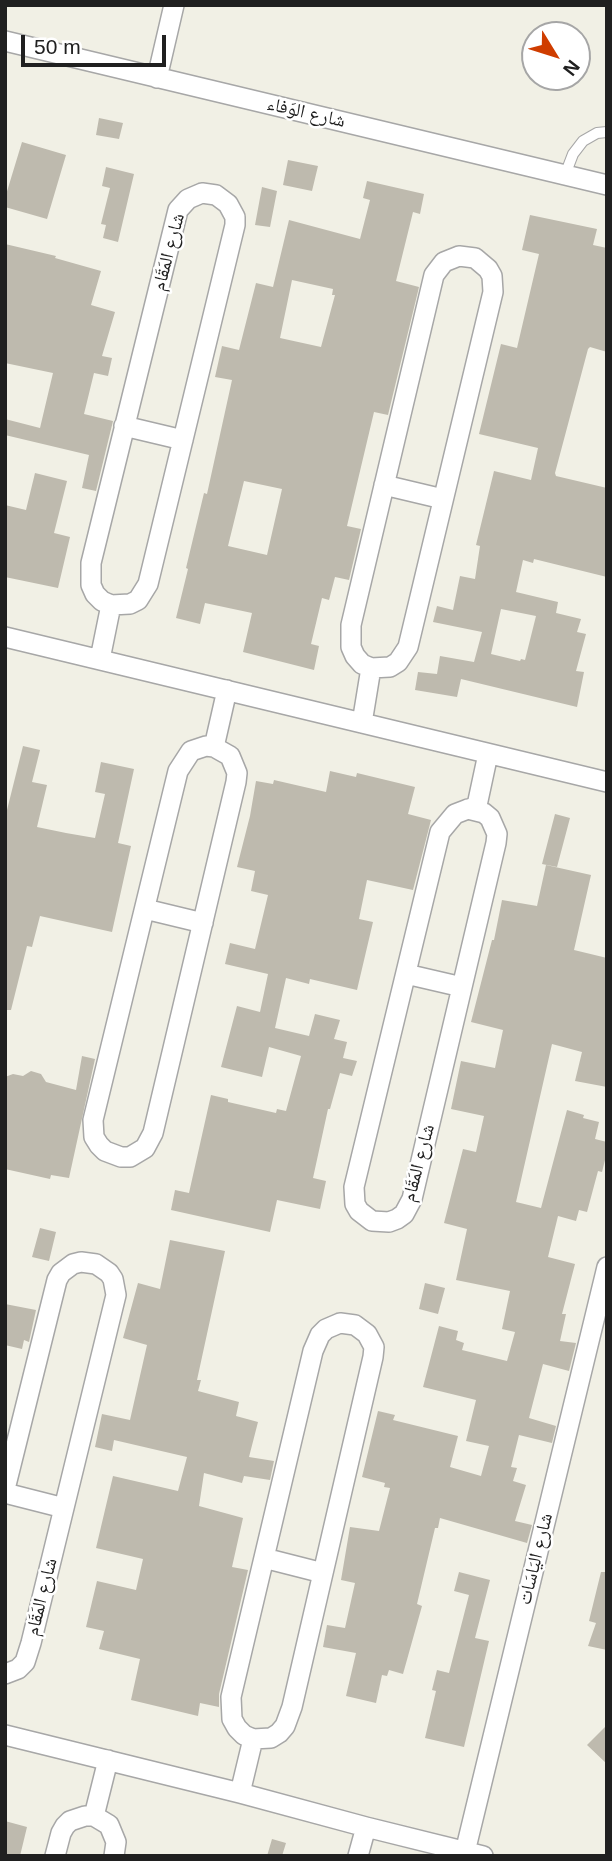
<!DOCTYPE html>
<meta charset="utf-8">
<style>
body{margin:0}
#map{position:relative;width:612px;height:1861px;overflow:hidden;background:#f1f0e5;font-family:Helvetica,sans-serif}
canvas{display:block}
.frame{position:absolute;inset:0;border:7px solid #202020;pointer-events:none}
.north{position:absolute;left:521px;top:21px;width:70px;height:70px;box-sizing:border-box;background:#fff;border:2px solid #a6a6a6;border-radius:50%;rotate:128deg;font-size:19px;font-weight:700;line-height:28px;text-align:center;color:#202020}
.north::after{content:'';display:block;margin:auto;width:24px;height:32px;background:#cf3d00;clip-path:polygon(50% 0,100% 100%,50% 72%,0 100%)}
.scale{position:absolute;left:21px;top:35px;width:145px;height:32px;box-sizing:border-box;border:4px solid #202020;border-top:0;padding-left:9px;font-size:21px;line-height:24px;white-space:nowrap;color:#202020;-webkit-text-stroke:5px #fff;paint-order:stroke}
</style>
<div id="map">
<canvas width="612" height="1861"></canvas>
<div class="frame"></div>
<div class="north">N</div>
<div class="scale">50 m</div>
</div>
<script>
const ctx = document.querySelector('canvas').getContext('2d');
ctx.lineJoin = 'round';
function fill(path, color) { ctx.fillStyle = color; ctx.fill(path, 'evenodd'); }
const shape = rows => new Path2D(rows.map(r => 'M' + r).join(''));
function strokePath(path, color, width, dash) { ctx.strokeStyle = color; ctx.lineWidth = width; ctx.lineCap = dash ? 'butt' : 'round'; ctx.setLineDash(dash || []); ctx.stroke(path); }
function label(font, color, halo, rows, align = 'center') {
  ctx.font = font + ' Helvetica,"Noto Naskh Arabic",sans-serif'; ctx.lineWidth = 5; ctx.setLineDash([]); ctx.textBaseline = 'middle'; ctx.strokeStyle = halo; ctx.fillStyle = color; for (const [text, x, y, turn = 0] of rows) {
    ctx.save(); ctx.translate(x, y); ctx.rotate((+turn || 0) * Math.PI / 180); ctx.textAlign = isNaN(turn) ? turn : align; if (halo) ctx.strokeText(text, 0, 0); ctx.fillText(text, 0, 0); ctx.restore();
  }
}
fill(shape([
 [99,118,123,123,119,139,96,135],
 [22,142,66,155,47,219,5,207,5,198],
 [288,160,318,166,312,191,283,185],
 [106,167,134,174,118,242,103,238,106,225,101,224,110,188,102,186],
 [367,181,424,194,420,214,413,212,396,281,419,287,388,415,374,412,347,526,361,529,349,580,335,577,329,600,322,598,311,644,319,646,314,670,243,652,252,613,205,603,200,624,176,618,188,569,186,568,204,493,207,494,232,380,215,377,222,346,239,350,256,283,273,287,289,220,360,239,370,200,363,198],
 [292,280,333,289,332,295,335,295,321,347,280,338],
 [244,481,282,489,267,555,228,546],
 [262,187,277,191,270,227,255,225],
 [530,215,597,229,593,245,607,248,607,352,590,347,588,349,555,473,556,476,607,488,607,577,534,559,533,563,523,560,516,592,558,602,556,613,581,619,577,632,586,634,576,671,584,672,577,707,461,679,457,697,415,690,418,672,437,674,440,656,474,662,482,632,433,622,437,606,453,610,460,576,475,579,480,546,476,545,494,471,531,480,538,448,479,434,501,344,517,348,539,254,522,250],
 [501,609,536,616,525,660,521,659,520,661,491,654],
 [5,244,56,256,55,258,101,271,91,305,115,312,102,356,112,358,108,376,94,373,84,414,113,421,96,491,82,488,89,455,5,435,5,419,40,428,53,373,5,363],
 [35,473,67,481,54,533,70,537,58,588,5,577,5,505,26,510],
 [23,746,40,750,32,782,47,785,37,827,66,833,95,838,105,794,95,792,101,762,134,769,118,843,131,846,112,932,40,916,32,947,27,946,11,1010,5,1010,5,818],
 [330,771,356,777,357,773,415,787,408,814,431,820,413,890,367,880,359,919,373,922,357,990,310,979,309,984,286,978,275,1028,309,1036,315,1014,340,1020,334,1039,347,1042,343,1058,357,1061,352,1076,340,1073,330,1109,328,1109,313,1178,326,1181,320,1209,277,1200,270,1232,171,1210,175,1190,189,1193,211,1095,228,1099,228,1102,276,1113,277,1109,286,1111,301,1056,269,1047,262,1077,221,1067,237,1006,260,1012,268,974,225,964,230,943,255,949,268,895,251,891,255,871,237,867,250,816,256,781,273,784,274,780,326,792],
 [555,814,570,818,557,867,542,864],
 [546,865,591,875,574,950,607,958,607,1087,575,1081,582,1052,552,1044,516,1202,541,1208,567,1110,584,1115,583,1118,599,1122,595,1139,607,1142,607,1152,602,1172,598,1171,587,1212,579,1210,576,1221,558,1216,548,1257,575,1264,562,1314,566,1314,560,1341,576,1343,569,1371,543,1364,529,1418,556,1426,552,1443,519,1435,511,1467,517,1468,513,1481,526,1485,515,1521,532,1525,527,1543,440,1518,438,1528,435,1528,417,1604,422,1606,403,1674,389,1670,387,1676,382,1675,376,1703,346,1696,356,1653,323,1647,327,1625,345,1628,355,1583,341,1580,350,1527,379,1531,390,1488,384,1487,385,1483,362,1477,378,1411,395,1415,393,1420,458,1436,450,1467,481,1476,489,1446,466,1441,476,1400,423,1387,439,1326,458,1331,456,1340,464,1343,462,1350,507,1361,515,1332,502,1329,510,1291,456,1280,467,1229,444,1223,463,1149,476,1152,484,1116,451,1109,461,1061,495,1068,503,1030,471,1022,492,940,494,940,502,900,537,906],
 [82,1056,95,1059,69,1178,51,1175,50,1179,5,1169,5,1077,13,1074,23,1076,31,1071,41,1074,46,1082,76,1090],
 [40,1228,56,1232,49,1261,32,1257],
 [170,1240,225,1251,197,1380,201,1380,198,1391,239,1402,236,1416,258,1422,249,1457,274,1461,270,1480,244,1476,242,1483,204,1473,199,1506,243,1518,232,1567,248,1570,219,1694,219,1707,200,1703,198,1716,131,1700,140,1659,99,1649,104,1631,86,1627,97,1581,136,1590,143,1559,96,1548,113,1476,178,1491,187,1457,114,1440,112,1451,95,1447,102,1414,130,1420,147,1345,123,1338,138,1283,160,1289],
 [425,1283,445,1288,438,1314,419,1309],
 [5,1304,36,1310,29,1342,24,1340,22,1349,5,1345],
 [459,1572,490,1580,475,1638,489,1641,464,1747,425,1738,436,1691,432,1690,437,1670,449,1673,469,1595,454,1591],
 [601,1572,607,1572,607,1650,588,1646,596,1623,589,1621],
 [607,1725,607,1764,587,1745],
 [5,1821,27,1827,20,1856,5,1856],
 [272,1839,286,1843,282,1856,267,1856]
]), '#bebaae');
const lane = shape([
 [565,175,573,154,583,141,597,133,607,132]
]);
const street = shape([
 [5,41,607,185],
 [157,78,174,5],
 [202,193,216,195,228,204,235,217,235,225,148,584,138,600,130,604,111,605,102,601,95,594,91,585,91,563,178,210,188,199,202,193],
 [459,256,475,258,488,269,492,276,493,292,408,647,398,662,390,667,371,668,362,664,355,656,351,647,351,625,434,275,444,262,459,256],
 [124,426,183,440],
 [384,485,443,499],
 [5,637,607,782],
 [100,659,111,605],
 [362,723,371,668],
 [206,746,214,747,230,756,237,773,236,782,153,1133,145,1148,130,1157,121,1157,105,1151,99,1145,94,1137,93,1120,178,771,191,751,206,746],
 [214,747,227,690],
 [468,809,484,813,490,818,497,834,496,843,412,1199,404,1214,397,1219,389,1222,372,1221,359,1211,355,1204,354,1187,440,832,455,814,468,809],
 [476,810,488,754],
 [145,909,203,923],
 [406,974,462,987],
 [340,1323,355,1325,367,1334,374,1347,373,1357,292,1707,285,1726,279,1733,271,1738,253,1739,244,1735,237,1728,232,1719,231,1697,313,1351,320,1335,326,1329,340,1323],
 [5,1489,57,1280,61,1273,73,1264,81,1262,96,1264,109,1273,113,1279,116,1295,31,1643,25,1662,18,1669,5,1674],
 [5,1493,64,1508],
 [264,1558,323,1573],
 [5,1735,240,1793,366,1827,483,1856],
 [240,1793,253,1739],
 [94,1816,108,1760],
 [465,1852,607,1267],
 [55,1856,61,1833,65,1826,70,1821,85,1816,94,1816,109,1825,116,1842,114,1856],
 [358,1856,366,1827]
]);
strokePath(lane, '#a7a7a7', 12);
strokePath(street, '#a7a7a7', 22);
strokePath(lane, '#fff', 10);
strokePath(street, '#fff', 19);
label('19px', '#202020', '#fff', [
 ["شارع الوَفاء",306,113,13],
 ["شارع المَقَام",169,252,-75],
 ["شارع المَقَام",419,1163,-75],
 ["شارع اليَاسَات",536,1559,-76],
 ["شارع المَقَام",42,1597,-76]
]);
</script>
